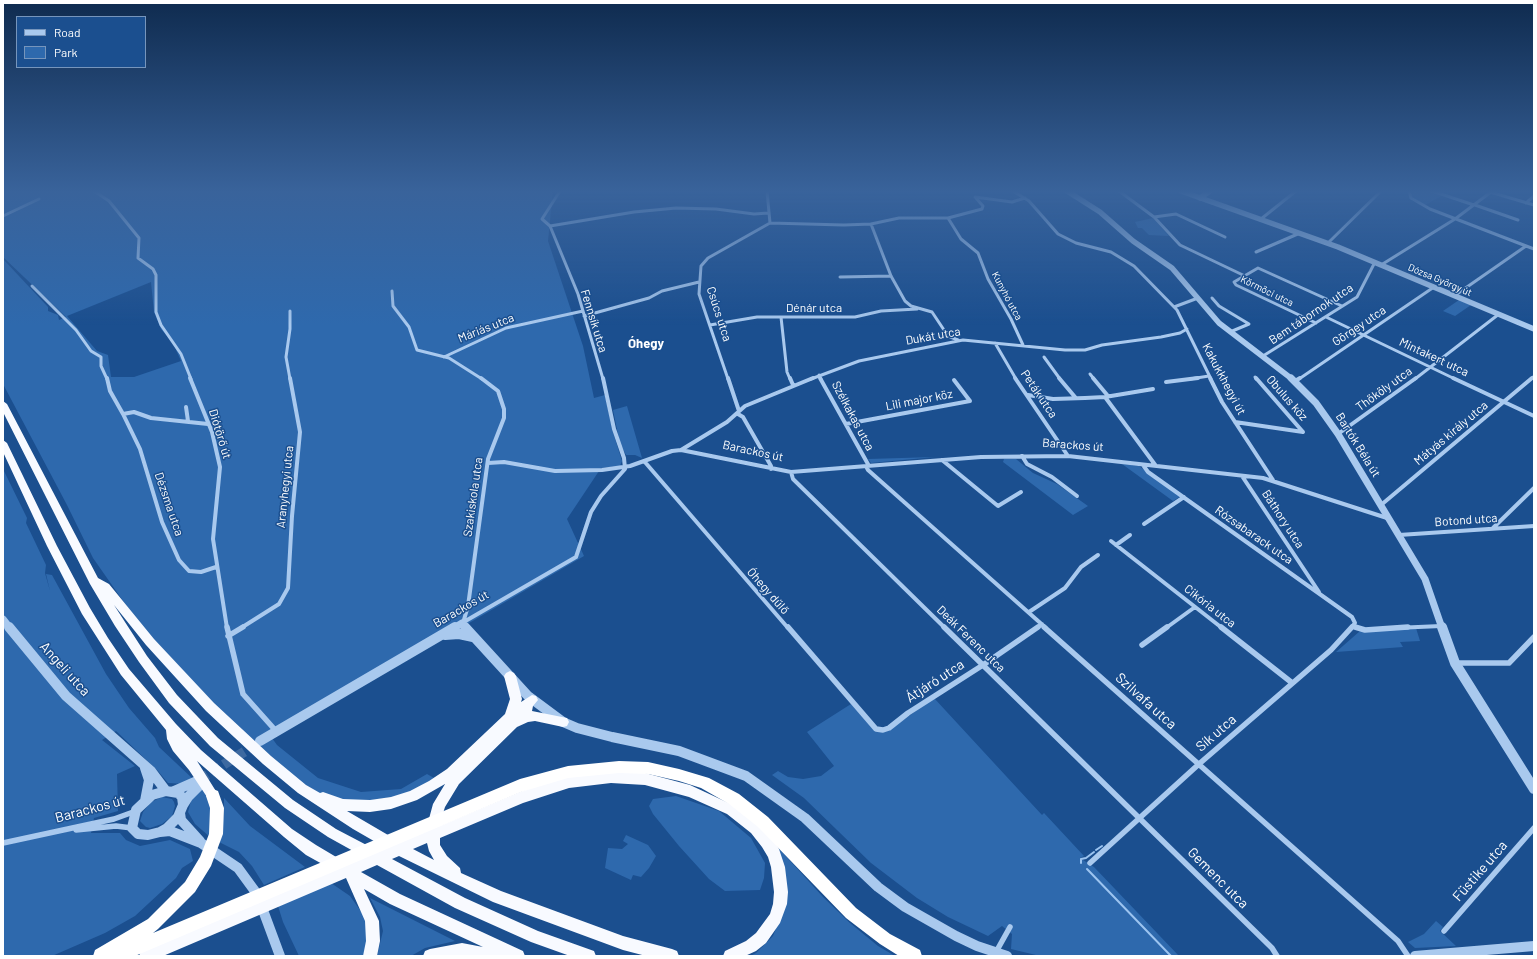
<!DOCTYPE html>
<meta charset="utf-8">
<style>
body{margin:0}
#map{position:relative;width:1537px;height:959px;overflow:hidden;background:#1b4f8f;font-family:Barlow,sans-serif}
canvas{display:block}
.frame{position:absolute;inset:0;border:4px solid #fff;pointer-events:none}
.legend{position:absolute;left:16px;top:16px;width:130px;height:52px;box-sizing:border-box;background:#1b4f8f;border:1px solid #7695bc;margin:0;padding:5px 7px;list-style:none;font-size:12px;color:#fff}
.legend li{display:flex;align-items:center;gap:8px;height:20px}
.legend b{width:20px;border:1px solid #7695bc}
</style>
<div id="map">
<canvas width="1537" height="959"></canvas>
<div class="frame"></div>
<ul class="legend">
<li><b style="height:5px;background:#a9c9ee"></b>Road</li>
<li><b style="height:11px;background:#2e69ad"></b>Park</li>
</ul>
</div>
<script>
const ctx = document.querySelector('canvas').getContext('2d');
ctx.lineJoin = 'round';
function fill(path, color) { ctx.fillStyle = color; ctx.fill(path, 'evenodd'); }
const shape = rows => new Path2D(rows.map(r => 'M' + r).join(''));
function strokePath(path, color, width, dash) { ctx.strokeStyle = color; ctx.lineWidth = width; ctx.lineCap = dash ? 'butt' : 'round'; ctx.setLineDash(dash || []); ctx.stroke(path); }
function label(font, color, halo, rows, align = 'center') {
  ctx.font = font + ' Barlow,sans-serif'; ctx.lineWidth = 3; ctx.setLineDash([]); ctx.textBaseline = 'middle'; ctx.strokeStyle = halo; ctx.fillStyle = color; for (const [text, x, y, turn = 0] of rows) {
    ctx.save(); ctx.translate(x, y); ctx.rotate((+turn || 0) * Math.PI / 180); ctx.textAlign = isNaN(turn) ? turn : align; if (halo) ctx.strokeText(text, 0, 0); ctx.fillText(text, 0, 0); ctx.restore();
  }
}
fill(shape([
 [3,191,553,191,548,241,583,346,594,398,605,395,612,429,622,461,620,466,601,468,567,519,584,556,272,738,277,745,318,778,361,792,401,789,427,774,434,778,416,789,399,796,353,803,318,793,299,781,214,706,162,651,128,608,93,558,67,505,3,384,3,259,48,307,48,311,58,315,59,320,66,317,3,257],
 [151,282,154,312,161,329,173,343,181,361,134,377,111,377,108,355,97,351,67,316],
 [1411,191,1428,191,1442,196,1425,205,1411,196],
 [1153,218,1169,236,1149,235,1142,228,1138,228,1135,222],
 [1459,300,1471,305,1455,316,1443,311],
 [627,406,642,458,635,455,626,455,620,444,613,410],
 [935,457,871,463,868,459],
 [1004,459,1016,459,1033,473,1057,484,1088,506,1073,515,1003,462],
 [1122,464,1139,466,1181,496,1173,501],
 [3,469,27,518,26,523,46,565,45,573,50,591,46,574,52,575,106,674,129,708,155,738,159,747,192,778,185,784,168,783,158,771,116,731,102,740,135,766,117,774,118,811,94,818,91,833,120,833,126,840,140,846,170,840,190,849,193,861,182,868,176,878,135,916,105,933,52,956,3,956],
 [1416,628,1420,641,1400,642,1403,647,1336,652,1360,631],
 [934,698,1042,815,1044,813,1084,856,1080,858,1094,867,1179,956,1040,956,1011,949,1012,934,1002,926,988,936,948,917,917,898,871,863,804,798,772,775,778,771,788,777,803,779,821,776,834,766,807,732,851,704,876,732,879,732,888,731],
 [202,789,206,794,211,808,210,837,195,824,188,812,191,801,196,793],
 [676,796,719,811,751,838,765,863,764,878,760,890,725,891,709,879,679,846,653,814,649,806,653,799],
 [162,797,172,799,174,802,175,806,172,816,162,824,150,828,146,827,140,821,143,812,151,802],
 [224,798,250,826,305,867,264,885,252,866,239,852,219,842,224,814],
 [626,835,648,845,656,856,649,868,641,877,633,875,631,880,605,868,608,848,622,849,628,844,623,841],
 [773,842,823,897,850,923,878,946,895,956,750,956,756,953,773,936,781,916],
 [331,883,350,896,365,917,367,936,364,956,299,956,283,922,278,906],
 [370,898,455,941,425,948,411,956,377,956,383,931,380,917],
 [1436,921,1443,927,1440,931,1456,946,1415,948,1408,942,1424,934]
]), '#2e69ad');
strokePath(shape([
 [1096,850,1102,846],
 [1081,863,1081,859,1086,858,1094,852],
 [1087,869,1171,956]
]), '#9cc4f0', 2);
strokePath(shape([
 [199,780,255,745]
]), '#3d69a0', 10, [10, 4.5]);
strokePath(shape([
 [94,191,109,201,139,238,138,258,153,269,156,275,156,312,161,325,181,354,191,379],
 [560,191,542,219,550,226,578,294,603,379],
 [1013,191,1029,201,1058,234,1076,243,1111,252,1134,266,1177,310,1211,379],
 [1119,191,1154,217,1180,245,1245,276],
 [1409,191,1411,198,1430,209,1534,249],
 [1432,191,1474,205],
 [1490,192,1534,205],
 [1526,203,1534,196],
 [1475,205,1518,220],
 [3,216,39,199],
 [1154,217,1176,214,1225,237],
 [948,218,982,209,983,206,975,197,1012,202,1025,198],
 [1261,219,1296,191],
 [770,223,844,225,871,224,899,218,948,218,961,239,978,253,988,279,1011,319,1023,345],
 [871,224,891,276,905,301,911,306,932,312,948,336,958,340],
 [550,226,634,212,676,208,716,209,754,214,768,213],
 [1328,243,1381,191],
 [1256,252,1300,233],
 [1381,265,1455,219,1491,192],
 [840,277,891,276],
 [32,286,76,330,91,351,101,357,101,366,107,379],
 [392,291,393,306,409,327,417,350,449,358,482,379],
 [1454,296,1526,246],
 [1212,298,1219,306,1249,324,1230,332],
 [1174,307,1198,298],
 [290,311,290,329,286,357,290,379],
 [584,316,649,298,662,291,699,282],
 [781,317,787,372,790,379],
 [1326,317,1455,379],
 [1316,323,1236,285,1234,282,1258,268,1342,306],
 [710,325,757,317,855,317,881,311,917,309],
 [995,343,1016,379],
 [1263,356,1357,297,1375,262],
 [444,357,506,328,583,311],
 [1044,357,1060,379],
 [1090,374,1094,379],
 [819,375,821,379],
 [1255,377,1256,379],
 [728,379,699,294,701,266,708,258,770,223,767,191],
 [811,379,859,361,963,340,1065,350,1085,350,1102,345,1161,337,1180,333,1187,329],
 [1190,379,1209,376],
 [1299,379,1434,287],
 [1415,379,1499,314],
 [1531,379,1533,377]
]), '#a9c9ee', 3);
strokePath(shape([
 [107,378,110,391,123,414,134,412,151,418,208,424],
 [190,378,212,432,220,467,213,539,227,628],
 [728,378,739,411],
 [790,378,793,385],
 [820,378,869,466],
 [1015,378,1068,456],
 [1059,378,1075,397],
 [1093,378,1108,396],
 [1210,378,1222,402,1273,480],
 [1256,378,1303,432],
 [1453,378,1534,416],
 [1295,381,1300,378],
 [1166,382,1198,378],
 [1028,395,1053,399,1085,398,1105,397,1153,389],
 [1105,397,1156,466],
 [186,407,188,421],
 [123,414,140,449,162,522,179,560,189,571,201,572,216,567],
 [738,414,743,417,771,466,771,469],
 [1235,422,1303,432],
 [846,424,970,401,954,380],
 [1338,434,1416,378],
 [681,450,727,422,745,406,813,378],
 [1022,456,1027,464,1052,477,1077,496],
 [942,460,998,506,1021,492],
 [644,461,788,628],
 [488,463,504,462,555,471,602,470,630,466,672,451,681,450,791,472,981,457,1068,456,1263,478,1387,518],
 [1143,465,1148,472,1352,617,1355,623,1351,628],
 [866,466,868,470,1046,628],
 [791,472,793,479,945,628],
 [1242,476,1319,592],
 [1381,505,1532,378],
 [1144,524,1184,497],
 [1493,528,1534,488],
 [1399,535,1534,526],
 [1111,541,1222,628],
 [1116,545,1130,535],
 [1029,612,1065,588,1081,567,1098,555],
 [462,623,576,557,591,512,601,496,625,469,624,458,614,429,603,378],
 [463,623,468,606,488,459,504,418,504,409,498,391,481,378],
 [1353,626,1358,628],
 [241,628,279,604,288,588,292,516,300,432,290,378],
 [1037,628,1042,624],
 [1166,628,1195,607],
 [1395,628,1441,626]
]), '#a9c9ee', 4);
strokePath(shape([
 [227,627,243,694,276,731],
 [788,627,876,729,883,730,889,728,908,713,983,665,1038,627],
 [944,627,1272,948,1277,956],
 [1044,627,1398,941,1408,956],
 [1221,627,1291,682],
 [1355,627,1365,630,1408,627],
 [228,636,243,627],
 [1142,645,1167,627],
 [1456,663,1509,663,1534,637],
 [76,830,116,826,132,828],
 [3,843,114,819,136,811],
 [1090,863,1199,764,1331,650,1352,627],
 [1444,931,1534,828],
 [996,952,1010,927]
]), '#a9c9ee', 5.5);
strokePath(shape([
 [1067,191,1100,212,1133,241,1172,268,1219,323,1292,379],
 [1181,191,1338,247,1534,329],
 [1200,198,1210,191]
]), '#a9c9ee', 5.5);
strokePath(shape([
 [1291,378,1316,403,1338,434,1425,579,1442,628],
 [3,619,10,628],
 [454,628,462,623,466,628]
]), '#a9c9ee', 7);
strokePath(shape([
 [9,627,66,696,151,771,166,791],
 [465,627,528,696,563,722,577,728,612,737,679,751,746,776,805,818,878,887,905,907,956,936,977,946,1007,956],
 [1442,627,1455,663,1534,789],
 [445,635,459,634,473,637],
 [260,741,455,627],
 [145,768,149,780,145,801],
 [166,791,178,793,182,797,183,805,178,817,167,828,160,832,148,835,138,834,132,828,136,810,152,795,166,791],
 [174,791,199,780],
 [183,805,188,797,202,783],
 [180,813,181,820,200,841],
 [160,832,170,831,201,843,238,868,257,894,280,956],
 [1415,956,1534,946]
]), '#a9c9ee', 10);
fill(shape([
 [3,401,7,404,98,578,109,584,154,639,214,703,271,756,306,785,320,793,323,792,343,799,370,800,391,797,410,791,429,781,447,769,505,714,510,699,504,676,506,673,510,671,514,673,516,676,522,699,521,702,532,695,536,696,538,700,533,706,532,711,567,718,569,722,567,726,563,727,535,721,528,722,517,727,459,784,445,807,439,826,522,791,569,776,611,771,645,773,690,785,735,806,759,825,772,837,779,849,785,867,788,892,787,904,780,923,766,943,756,951,745,956,723,956,725,951,746,941,756,933,770,914,773,904,774,892,771,867,768,857,762,847,751,833,727,814,689,797,645,785,611,783,569,788,523,803,440,838,440,845,447,856,460,868,461,873,501,891,623,936,672,949,677,951,679,956,646,956,623,950,493,902,399,856,392,859,465,898,538,931,594,951,596,956,570,956,531,942,455,908,377,865,361,872,400,894,523,951,525,956,423,956,425,951,430,949,462,943,483,947,390,904,364,889,379,921,380,941,377,956,363,956,366,941,365,921,346,878,163,956,139,956,141,951,333,870,306,855,284,837,197,761,219,796,217,800,213,802,209,800,189,770,173,751,167,739,166,730,121,675,82,614,47,546,3,452,3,440,7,443,57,546,90,608,108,638,129,669,176,724,201,750,292,829,316,845,348,864,364,857,328,837,285,808,210,746,169,703,139,662,115,626,90,584,3,412,3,401],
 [114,605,146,645,206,711,263,764,298,793,353,829,386,848,378,851,336,829,293,800,218,738,177,695,147,656,114,605],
 [445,784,433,804,427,826,427,831,400,842,347,811,370,812,391,809,417,800,445,784],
 [427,843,429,851,434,860,413,849,427,843]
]), '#f8faff');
fill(shape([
 [619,761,648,762,679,769,709,778,739,794,768,817,856,908,890,934,920,950,922,956,899,956,880,944,846,918,758,827,729,804,701,788,679,781,648,774,619,773,568,778,521,792,135,956,93,956,95,950,148,919,185,882,200,857,209,834,210,808,206,796,208,791,213,789,218,791,224,808,223,834,211,866,195,892,158,929,153,933,520,779,568,766,619,761]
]), '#fff');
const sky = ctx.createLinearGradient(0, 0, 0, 325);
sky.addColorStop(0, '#0f2b4f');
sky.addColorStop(0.59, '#39639b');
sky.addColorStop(1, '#39639b00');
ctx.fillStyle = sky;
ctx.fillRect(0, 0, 1537, 325);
label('10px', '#fff', '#1b4f8f', [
 ["Dózsa György út",1440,280,23],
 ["Körmöci utca",1267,291,26],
 ["Kunyhó utca",1007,296,62]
]);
label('12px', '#fff', '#1b4f8f', [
 ["Dénár utca",814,308],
 ["Csúcs utca",719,314,72],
 ["Bem tábornok utca",1311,314,-34],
 ["Fennsík utca",594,321,73],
 ["Görgey utca",1359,326,-34],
 ["Máriás utca",486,328,-22],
 ["Dukát utca",933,336,-10],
 ["Mintakert utca",1434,357,25],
 ["Kakukkhegyi út",1224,379,62],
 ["Thököly utca",1384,389,-36],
 ["Peták utca",1039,394,56],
 ["Obulus köz",1287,398,49],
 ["Lili major köz",919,400,-11],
 ["Szélkakas utca",853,416,62],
 ["Mátyás király utca",1451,433,-40],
 ["Diótörő út",220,434,73],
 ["Barackos út",1073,445,4],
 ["Bartók Béla út",1358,445,58],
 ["Barackos út",753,451,12],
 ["Aranyhegyi utca",285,487,-84],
 ["Szakiskola utca",473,497,-82],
 ["Dézsma utca",169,504,71],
 ["Báthory utca",1283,519,57],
 ["Botond utca",1466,520,-4],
 ["Rózsabarack utca",1254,535,35],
 ["Óhegy dűlő",768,591,49],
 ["Cikória utca",1210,606,38],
 ["Barackos út",461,609,-30],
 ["Deák Ferenc utca",971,639,44]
]);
label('bold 13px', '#fff', '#1b4f8f', [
 ["Óhegy",646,344]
]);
label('14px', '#fff', '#1b4f8f', [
 ["Angeli utca",65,669,48],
 ["Átjáró utca",935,681,-33],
 ["Szilvafa utca",1146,701,42],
 ["Sík utca",1216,733,-41],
 ["Barackos út",90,809,-15],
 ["Füstike utca",1480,871,-49],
 ["Gemenc utca",1218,878,45]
]);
</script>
